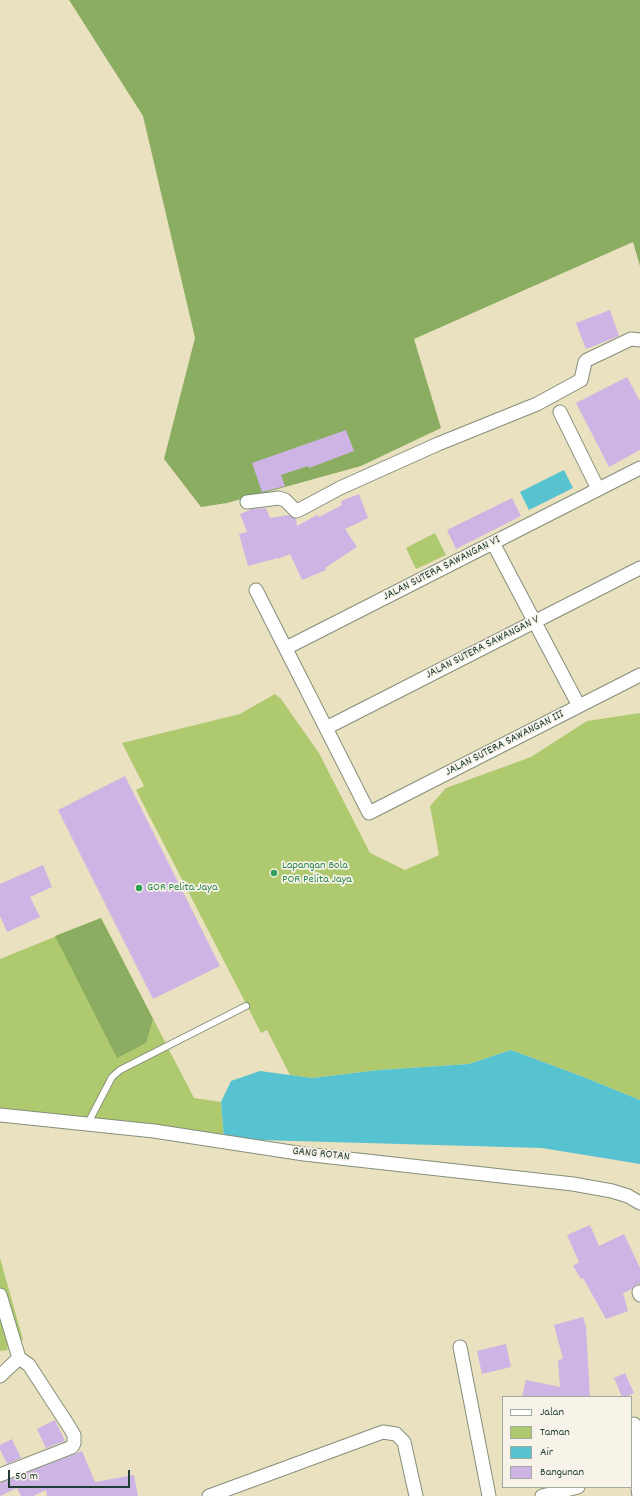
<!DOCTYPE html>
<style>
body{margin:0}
#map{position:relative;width:640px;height:1496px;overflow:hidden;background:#e9e1bf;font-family:Dekko,sans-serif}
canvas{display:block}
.legend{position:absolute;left:502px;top:1396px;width:130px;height:92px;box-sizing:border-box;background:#f7f3e8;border:1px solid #a1aaa0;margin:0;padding:5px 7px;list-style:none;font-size:12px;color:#1f3d34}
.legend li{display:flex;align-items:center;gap:8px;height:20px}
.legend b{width:20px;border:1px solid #a1aaa0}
.scale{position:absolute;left:8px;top:1470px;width:122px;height:18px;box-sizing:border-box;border:2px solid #1f3d34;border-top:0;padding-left:5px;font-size:12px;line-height:14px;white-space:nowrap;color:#1f3d34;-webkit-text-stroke:3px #f7f3e8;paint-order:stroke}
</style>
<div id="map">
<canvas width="640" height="1496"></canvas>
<ul class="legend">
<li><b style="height:5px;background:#fff"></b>Jalan</li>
<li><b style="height:11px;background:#afc96f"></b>Taman</li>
<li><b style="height:11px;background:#57c3d0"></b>Air</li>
<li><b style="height:11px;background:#cdb4e5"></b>Bangunan</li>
</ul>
<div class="scale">50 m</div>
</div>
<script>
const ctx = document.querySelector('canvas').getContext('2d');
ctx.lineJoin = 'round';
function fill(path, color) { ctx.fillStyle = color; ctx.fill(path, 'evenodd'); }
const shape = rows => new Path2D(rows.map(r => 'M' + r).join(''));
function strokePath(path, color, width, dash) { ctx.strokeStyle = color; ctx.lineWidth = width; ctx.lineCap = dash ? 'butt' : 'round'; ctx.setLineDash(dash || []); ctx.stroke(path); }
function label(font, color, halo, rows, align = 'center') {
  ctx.font = font + ' Dekko,sans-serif'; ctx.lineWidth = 3.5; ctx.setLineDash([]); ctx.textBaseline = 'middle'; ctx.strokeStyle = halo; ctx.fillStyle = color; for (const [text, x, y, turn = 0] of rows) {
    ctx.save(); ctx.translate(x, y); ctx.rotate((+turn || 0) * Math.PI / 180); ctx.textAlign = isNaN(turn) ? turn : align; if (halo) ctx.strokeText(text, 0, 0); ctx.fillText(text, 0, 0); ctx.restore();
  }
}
fill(shape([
 [435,533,446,555,416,569,406,548],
 [275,694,281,699,319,753,370,853,405,870,439,855,430,806,446,788,531,757,587,721,640,713,640,1100,581,1076,511,1050,469,1064,379,1070,312,1078,290,1075,267,1030,261,1033,136,790,144,786,122,743,240,714],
 [101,918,194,1098,221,1102,224,1139,0,1118,0,959],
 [0,1258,23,1340,7,1347,8,1350,0,1351]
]), '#afc96f');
fill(shape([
 [69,0,640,0,640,266,633,242,414,339,441,428,361,466,227,503,201,507,164,459,195,338,143,116],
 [101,918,153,1019,146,1043,117,1058,55,936]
]), '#8bad62');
fill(shape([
 [564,470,573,488,529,510,520,492],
 [511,1050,581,1076,640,1100,640,1164,542,1148,224,1139,221,1102,231,1081,260,1071,312,1078,379,1070,469,1064]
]), '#57c3d0');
fill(shape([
 [610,310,619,336,586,349,576,323],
 [627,377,640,401,640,450,609,467,576,403],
 [346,430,354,451,309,468,308,466,281,475,285,486,262,492,252,463],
 [359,494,368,518,345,529,357,547,325,568,326,570,302,580,290,554,278,559,278,558,248,566,239,534,247,532,240,514,252,509,266,508,270,518,289,515,296,519,297,526,317,515,319,517,342,505,341,501],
 [512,498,521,516,456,549,447,530],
 [125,776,220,966,153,999,58,810],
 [43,865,52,887,30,897,40,917,7,932,0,916,0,884],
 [590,1225,599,1246,624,1234,640,1268,640,1284,636,1285,632,1289,623,1293,628,1311,606,1319,583,1278,581,1279,573,1266,579,1262,567,1235],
 [583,1317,586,1327,590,1397,522,1397,526,1380,560,1387,558,1360,563,1359,554,1325],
 [506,1344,511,1367,482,1374,477,1351],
 [625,1373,634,1393,626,1397,622,1397,614,1378],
 [55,1420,65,1441,46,1448,37,1429],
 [12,1439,21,1458,7,1464,0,1449,0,1445],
 [82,1451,95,1482,134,1475,138,1496,47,1496,46,1490,33,1496,21,1496,17,1488,0,1496,0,1483,70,1456]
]), '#cdb4e5');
const service = shape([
 [87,1125,112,1077,120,1070,246,1006]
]);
const minor = shape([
 [560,412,598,489],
 [247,502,279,498,285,500,296,511,299,510,340,488,438,444,537,404,581,380,585,362,587,360,631,339,640,340],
 [493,543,579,706],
 [256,590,369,813,640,675],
 [286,648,640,468],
 [326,728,640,568],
 [0,1115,154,1131,304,1154,573,1184,612,1191,628,1196,640,1203],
 [639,1292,640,1295],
 [0,1295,19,1358,0,1376],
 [460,1347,489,1496],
 [634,1424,636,1472,639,1496],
 [0,1475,67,1449,72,1447,74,1443,74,1435,68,1425,29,1365,19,1358],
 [209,1496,383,1432,396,1434,404,1442,416,1496],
 [542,1496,578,1487]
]);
strokePath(service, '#848f7a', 8);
strokePath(minor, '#848f7a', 15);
strokePath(service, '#fff', 6);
strokePath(minor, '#fff', 13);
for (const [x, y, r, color] of [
 [274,873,4,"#2e9e5b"],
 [139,888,4,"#2e9e5b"]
]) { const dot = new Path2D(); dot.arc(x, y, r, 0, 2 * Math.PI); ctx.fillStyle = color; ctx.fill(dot); strokePath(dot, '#f7f3e8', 1.5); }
label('12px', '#1f3d34', '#f7f3e8', [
 ["JALAN SUTERA SAWANGAN VI",442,569,-27],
 ["JALAN SUTERA SAWANGAN V",483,648,-27],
 ["JALAN SUTERA SAWANGAN III",505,744,-27],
 ["GANG ROTAN",321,1155,6]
]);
label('12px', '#27864d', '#f7f3e8', [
 ["Lapangan Bola",282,866],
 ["POR Pelita Jaya",282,880],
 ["GOR Pelita Jaya",147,888]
], 'left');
</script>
